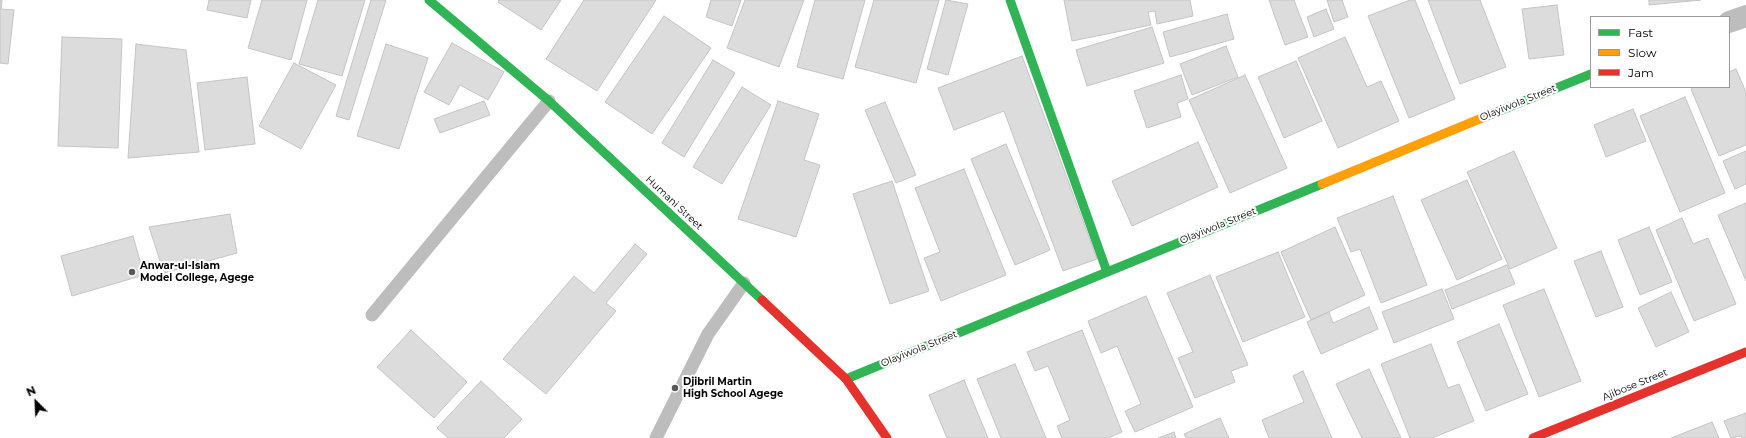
<!DOCTYPE html>
<style>
body{margin:0}
#map{position:relative;width:1746px;height:438px;overflow:hidden;background:#fff;font-family:Montserrat,sans-serif}
canvas{display:block}
.legend{position:absolute;left:1590px;top:16px;width:140px;height:72px;box-sizing:border-box;background:#fff;border:1px solid #999;margin:0;padding:5px 7px;list-style:none;font-size:12px;color:#000}
.legend li{display:flex;align-items:center;gap:8px;height:20px}
.legend b{width:20px;border:1px solid #999}
.north{position:absolute;left:16px;top:382px;width:40px;height:40px;-webkit-text-stroke:3px #fff;paint-order:stroke;rotate:336deg;font-size:11px;font-weight:700;line-height:16px;text-align:center;color:#000}
.north::after{content:'';display:block;margin:auto;width:14px;height:18px;background:#000;clip-path:polygon(50% 0,100% 100%,50% 72%,0 100%)}
</style>
<div id="map">
<canvas width="1746" height="438"></canvas>
<ul class="legend">
<li><b style="height:5px;background:#30b455"></b>Fast</li>
<li><b style="height:5px;background:#ff9f0a"></b>Slow</li>
<li><b style="height:5px;background:#e5322d"></b>Jam</li>
</ul>
<div class="north">N</div>
</div>
<script>
const ctx = document.querySelector('canvas').getContext('2d');
ctx.lineJoin = 'round';
function fill(path, color) { ctx.fillStyle = color; ctx.fill(path, 'evenodd'); }
const shape = rows => new Path2D(rows.map(r => 'M' + r).join(''));
function strokePath(path, color, width, dash) { ctx.strokeStyle = color; ctx.lineWidth = width; ctx.lineCap = dash ? 'butt' : 'round'; ctx.setLineDash(dash || []); ctx.stroke(path); }
function label(font, color, halo, rows, align = 'center') {
  ctx.font = font + ' Montserrat,sans-serif'; ctx.lineWidth = 4; ctx.setLineDash([]); ctx.textBaseline = 'middle'; ctx.strokeStyle = halo; ctx.fillStyle = color; for (const [text, x, y, turn = 0] of rows) {
    ctx.save(); ctx.translate(x, y); ctx.rotate((+turn || 0) * Math.PI / 180); ctx.textAlign = isNaN(turn) ? turn : align; if (halo) ctx.strokeText(text, 0, 0); ctx.fillText(text, 0, 0); ctx.restore();
  }
}
const building = shape([
 [0,0,2,0,1,9,14,10,8,64,0,63,0,0],
 [209,0,251,0,247,18,207,10,209,0],
 [262,0,307,0,291,60,248,48,262,0],
 [318,0,365,0,342,76,299,64,318,0],
 [371,0,386,0,349,120,336,116,371,0],
 [499,0,561,0,541,30,498,2,499,0],
 [584,0,656,0,597,91,546,59,584,0],
 [711,0,741,0,732,26,706,17,711,0],
 [745,0,804,0,779,67,727,48,745,0],
 [815,0,865,0,843,79,797,67,815,0],
 [874,0,939,0,916,83,855,67,874,0],
 [946,0,968,4,948,75,927,69,946,0],
 [1064,0,1190,0,1193,16,1157,24,1155,11,1148,12,1151,25,1072,41,1064,0],
 [1269,0,1294,0,1308,37,1285,45,1269,0],
 [1327,0,1342,0,1348,17,1334,22,1327,0],
 [1410,0,1415,0,1455,99,1409,118,1368,16,1410,0],
 [1428,0,1480,0,1506,67,1460,84,1428,0],
 [1649,0,1701,0,1649,5,1649,0],
 [1557,5,1564,55,1529,59,1522,9,1557,5],
 [1326,9,1334,29,1314,37,1307,17,1326,9],
 [1227,14,1234,39,1170,57,1163,32,1227,14],
 [664,16,711,48,652,134,605,102,664,16],
 [1152,27,1164,63,1087,86,1076,50,1152,27],
 [62,37,122,39,118,148,58,146,62,37],
 [1345,37,1367,87,1381,81,1399,121,1338,148,1298,58,1345,37],
 [452,43,504,72,488,100,460,85,449,105,424,92,452,43],
 [136,44,186,50,199,152,128,158,136,44],
 [386,44,428,58,399,149,357,136,386,44],
 [1226,46,1238,77,1192,95,1180,64,1226,46],
 [1022,56,1097,259,1063,271,1004,111,954,130,938,88,1022,56],
 [713,60,735,73,684,157,662,143,713,60],
 [1296,61,1322,121,1284,138,1258,77,1296,61],
 [294,63,336,85,301,149,259,126,294,63],
 [1736,69,1746,92,1746,145,1719,156,1691,89,1694,87,1729,87,1729,72,1736,69],
 [1181,75,1188,99,1177,103,1181,117,1147,128,1134,91,1181,75],
 [1245,75,1287,168,1230,193,1189,100,1245,75],
 [247,77,255,144,205,150,197,83,247,77],
 [742,87,771,105,722,184,693,167,742,87],
 [1685,97,1725,193,1680,212,1640,116,1685,97],
 [484,101,490,115,440,133,434,119,484,101],
 [778,101,819,114,804,160,820,165,796,237,738,219,778,101],
 [885,102,916,175,896,183,865,110,885,102],
 [1633,109,1646,141,1606,157,1594,125,1633,109],
 [1198,142,1218,187,1132,226,1112,181,1198,142],
 [1006,144,1050,250,1015,265,971,159,1006,144],
 [1514,151,1557,248,1510,269,1467,172,1514,151],
 [1746,151,1746,184,1735,189,1723,161,1746,151],
 [964,169,1006,275,941,301,924,258,940,252,915,188,964,169],
 [1467,180,1502,259,1457,280,1421,200,1467,180],
 [892,181,929,291,890,304,853,194,892,181],
 [1393,196,1427,285,1381,303,1360,249,1351,252,1337,218,1393,196],
 [1746,203,1746,281,1718,215,1746,203],
 [230,214,237,253,164,273,149,227,230,214],
 [1682,218,1693,244,1708,238,1736,304,1694,321,1656,230,1682,218],
 [1335,227,1365,295,1311,320,1281,252,1335,227],
 [1649,227,1672,282,1640,295,1618,240,1649,227],
 [133,236,144,275,72,296,61,256,133,236],
 [635,244,647,254,606,303,616,311,546,394,503,359,574,276,594,293,635,244],
 [1601,251,1623,307,1596,317,1574,261,1601,251],
 [1278,252,1305,317,1243,342,1216,277,1278,252],
 [1507,265,1515,284,1452,309,1445,290,1507,265],
 [1210,275,1248,365,1231,371,1235,382,1195,398,1178,358,1193,352,1167,293,1210,275],
 [1442,289,1454,319,1394,343,1382,312,1442,289],
 [1544,289,1581,381,1539,397,1503,305,1544,289],
 [1671,292,1689,332,1656,347,1638,308,1671,292],
 [1146,296,1193,407,1135,432,1125,411,1141,404,1117,346,1101,353,1088,321,1146,296],
 [1369,307,1378,329,1321,354,1307,322,1329,312,1333,323,1369,307],
 [1499,324,1528,394,1486,411,1457,342,1499,324],
 [411,330,467,382,434,418,377,367,411,330],
 [1082,330,1122,432,1108,438,1062,438,1057,426,1070,420,1048,366,1035,371,1027,352,1082,330],
 [1431,344,1448,388,1459,384,1474,421,1432,438,1410,438,1381,364,1431,344],
 [1015,364,1046,438,1001,438,977,379,1015,364],
 [1369,369,1401,438,1362,438,1336,384,1369,369],
 [1303,371,1332,438,1269,438,1262,420,1304,402,1293,376,1303,371],
 [964,380,988,438,947,438,929,395,964,380],
 [481,381,522,419,504,438,448,438,437,428,481,381],
 [1746,413,1746,438,1742,438,1741,436,1731,438,1724,421,1746,413],
 [1220,418,1229,438,1186,438,1184,434,1220,418],
 [1712,422,1719,438,1671,438,1712,422],
 [1174,432,1176,438,1158,438,1174,432]
]);
fill(building, '#dcdcdc');
strokePath(building, '#c4c4c4', 1);
strokePath(shape([
 [372,315,549,101],
 [656,438,708,334,744,283]
]), '#bdbdbd', 13);
strokePath(shape([
 [1729,22,1746,16]
]), '#bdbdbd', 22);
strokePath(shape([
 [429,0,549,101,762,300],
 [1010,0,1107,272],
 [1482,118,1591,74],
 [846,379,1322,184]
]), '#30b455', 9);
strokePath(shape([
 [1322,184,1482,118]
]), '#ff9f0a', 9);
strokePath(shape([
 [762,300,846,379,887,438],
 [1533,438,1746,352]
]), '#e5322d', 9);
for (const [x, y, r, color] of [
 [132,272,4,"#595959"],
 [675,388,4,"#595959"]
]) { const dot = new Path2D(); dot.arc(x, y, r, 0, 2 * Math.PI); ctx.fillStyle = color; ctx.fill(dot); strokePath(dot, '#fff', 1.5); }
label('10px', '#000', '#fff', [
 ["Olayiwola Street",1518,103,-22],
 ["Humani Street",674,203,43],
 ["Olayiwola Street",1218,226,-22],
 ["Olayiwola Street",919,349,-22],
 ["Ajibose Street",1635,385,-22]
]);
label('bold 10px', '#000', '#fff', [
 ["Anwar-ul-Islam",140,266],
 ["Model College, Agege",140,278],
 ["Djibril Martin",683,382],
 ["High School Agege",683,394]
], 'left');
</script>
